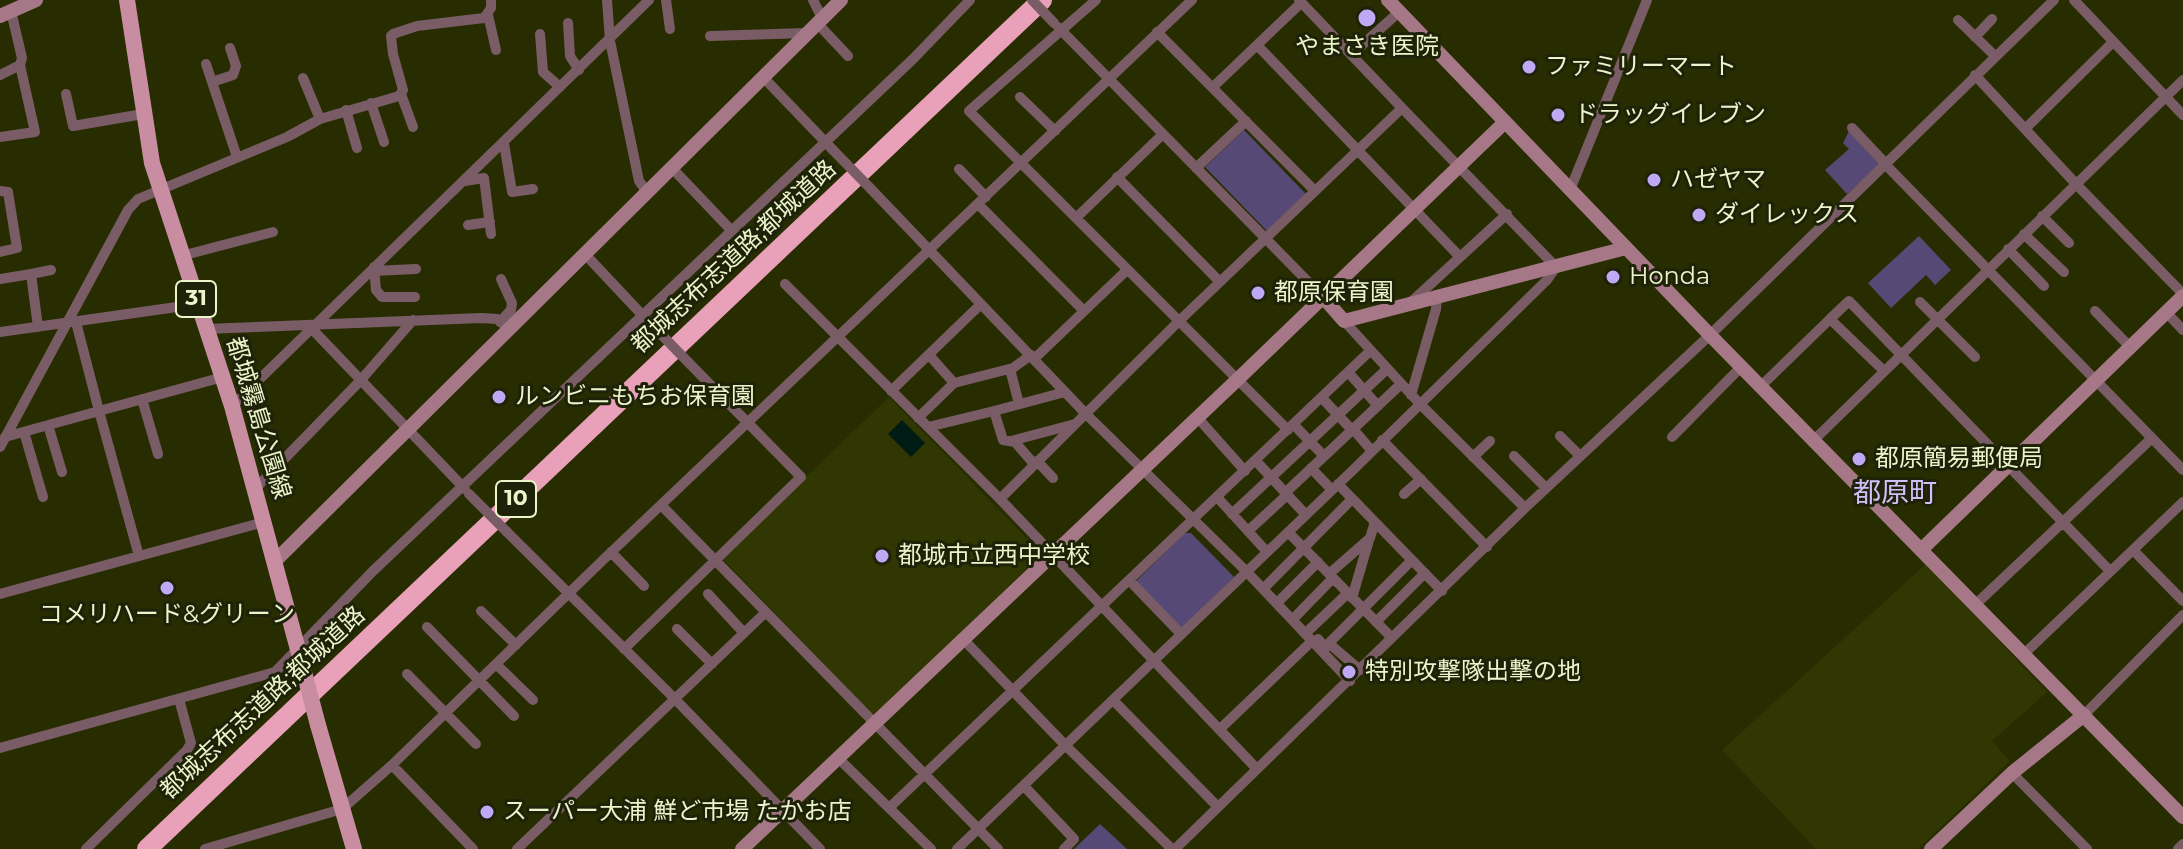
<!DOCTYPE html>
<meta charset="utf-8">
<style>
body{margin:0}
canvas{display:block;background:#272d00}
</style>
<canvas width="2183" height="849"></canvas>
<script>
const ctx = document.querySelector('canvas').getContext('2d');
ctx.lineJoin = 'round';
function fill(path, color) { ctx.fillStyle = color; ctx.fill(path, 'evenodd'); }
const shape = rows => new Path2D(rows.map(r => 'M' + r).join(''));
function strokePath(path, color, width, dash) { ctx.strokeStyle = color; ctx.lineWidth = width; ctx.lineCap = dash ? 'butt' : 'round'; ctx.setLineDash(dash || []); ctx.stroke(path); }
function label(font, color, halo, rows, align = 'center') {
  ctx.font = font + ' Montserrat,"Noto Sans JP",sans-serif'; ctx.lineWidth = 6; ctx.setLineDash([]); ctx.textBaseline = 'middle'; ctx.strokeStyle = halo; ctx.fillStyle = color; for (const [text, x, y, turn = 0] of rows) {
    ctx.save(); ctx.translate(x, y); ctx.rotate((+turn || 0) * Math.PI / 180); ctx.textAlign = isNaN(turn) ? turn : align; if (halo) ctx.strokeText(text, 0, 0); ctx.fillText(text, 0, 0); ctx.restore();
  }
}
fill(shape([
 [889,397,1042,554,876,713,871,713,722,558],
 [1926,564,2047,692,1992,741,2010,761,1918,849,1816,849,1722,750]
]), '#303702');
fill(shape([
 [1850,129,1881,164,1847,194,1825,170,1849,149,1843,143],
 [1244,130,1306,194,1267,231,1205,167],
 [1919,236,1951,270,1935,285,1926,275,1891,308,1868,283],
 [1185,533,1191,533,1234,577,1181,630,1134,583],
 [1100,824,1127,849,1074,849]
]), '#564975');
fill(shape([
 [902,420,925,443,911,457,888,434]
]), '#001a14');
strokePath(shape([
 [607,0,610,41,639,181,647,192],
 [666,0,670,29],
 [813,0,822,18],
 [1096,0,969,111,1288,430],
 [1299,0,1402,108],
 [2074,0,2183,115],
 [488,15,496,50],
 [1958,20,1995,56],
 [568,23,570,56,579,70],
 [817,23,848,56],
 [1058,27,1323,297],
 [1157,32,1315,191],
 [540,34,543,72,560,87],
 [710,36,807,33],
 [1975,37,1992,19],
 [1257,45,1460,257],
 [1352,54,1399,12],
 [206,64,237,157],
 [0,75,20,65,22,58,11,11],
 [1975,75,2076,184,2183,294],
 [763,77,833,150],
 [303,78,320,119],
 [212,82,233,75,236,66,230,48],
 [1213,87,1301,3],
 [66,94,73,126,143,114],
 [401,94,413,127],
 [1020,97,1055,131],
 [371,103,384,142],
 [346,110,357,148],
 [1852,128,1885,163],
 [2025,129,2113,42],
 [0,137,35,132,20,65],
 [504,143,512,192,533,189],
 [1884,163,2183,470],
 [671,167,731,230],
 [1196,168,1246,121],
 [959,169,986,197],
 [1117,177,1220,282],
 [465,181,484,178,491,234],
 [871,189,1086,414,1246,571,1350,681],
 [1570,190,1647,0],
 [0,191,8,192,17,248,0,252],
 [978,204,1084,311],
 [2042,216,2069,243],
 [1076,218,1163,134],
 [468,225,490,222],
 [2024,234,2064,272],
 [2008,249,2044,286],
 [584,253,646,319],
 [181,256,273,232],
 [374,267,376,290,382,297,415,297],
 [374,271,416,269],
 [31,274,51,270],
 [0,279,31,274,38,327],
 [785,284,1000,499,1256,768],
 [1920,302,1975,357],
 [1410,303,1507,214],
 [2095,311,2130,347],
 [2166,312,2183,330],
 [1344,321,1419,403,1525,508],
 [76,322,99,411,223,377],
 [500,322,511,310,512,303,501,279],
 [206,329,481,318,497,319,509,329],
 [312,329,465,489],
 [0,332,198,304],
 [1034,359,1127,270],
 [1010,369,1019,404],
 [1883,370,1830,319,1849,301,2110,571],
 [1348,372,1378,406],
 [954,383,1013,368,1031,355],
 [1761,386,1830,319],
 [891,391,981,304],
 [1411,395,1436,309,1437,297],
 [1322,398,1352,430],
 [142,399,158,454],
 [232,406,649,0],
 [1197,417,1245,471],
 [918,418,954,383,929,355],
 [48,425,62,472],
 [1294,425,1324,456],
 [928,427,994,411],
 [1353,429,1372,451],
 [24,432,43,497],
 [1560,436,1580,456],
 [5,437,99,411,139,556],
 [1672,437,1741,367],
 [1382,440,1487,547],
 [1814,440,2183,80],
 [1011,441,1075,424],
 [0,447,128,210,138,199,287,137,320,119,399,96,403,90,393,54,391,36,393,34,417,26,484,18,491,8,491,0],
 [1514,456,1546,488],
 [1473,457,1490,441],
 [1037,461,1053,478],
 [1256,461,1306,515],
 [1034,464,1015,442,1003,440,994,411,1065,392],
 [1311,468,1332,490],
 [1338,484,1442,591],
 [255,489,360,381,413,320],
 [1285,493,1401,384],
 [1404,494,1421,479],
 [1217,497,1267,552],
 [661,505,998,849],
 [1232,514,1387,369],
 [1248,531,1287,495],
 [507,532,675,699,820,849],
 [1288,532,1392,638],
 [2133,550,2183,601],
 [611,552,644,586],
 [1329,574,1370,538,1375,522],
 [1129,580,1181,634],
 [1266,586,1352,499],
 [0,594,264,522],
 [708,594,744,633],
 [1352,598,1369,540],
 [1280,600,1318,562],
 [1976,604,2152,438],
 [481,611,516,645],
 [1296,616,1333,578],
 [1376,622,1425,573],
 [427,627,514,716],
 [677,629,712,664],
 [1309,630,1348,593],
 [962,638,1066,746,1172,849],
 [1318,639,1324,646,1332,646,1360,670],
 [1326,646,1412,560],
 [624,649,801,477,689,363],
 [2024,654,2183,502],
 [496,664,533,700],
 [407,674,476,744],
 [1113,700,1217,806],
 [2084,715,2183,615],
 [1220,729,1312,641],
 [0,748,275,672,373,571,913,59,970,0],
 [838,758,931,849],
 [392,765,473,849],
 [2012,773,2087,849],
 [1024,786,1074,839,1064,849],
 [889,808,1370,351],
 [86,849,187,750,191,743,179,699],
 [205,849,342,809,392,765,604,559,1192,0],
 [517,849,766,612],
 [957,849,1353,470,1547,280,1556,267,1402,108,1178,322,1000,499],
 [1175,849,1525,508,1710,335,2054,0],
 [2178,849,2183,844]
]), '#795c66', 10);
strokePath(shape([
 [1388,0,1710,335,2183,817],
 [0,16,36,0],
 [1323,297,1344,321,1626,248],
 [1921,550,2183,296],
 [275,561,841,0],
 [742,849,1237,380,1504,123],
 [1931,849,2012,773,2084,715]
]), '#a67887', 14);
strokePath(shape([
 [127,0,152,163,232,406,300,657],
 [318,725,354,849]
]), '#c98da1', 16);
strokePath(shape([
 [147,849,1042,0]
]), '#e9a0b9', 20);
strokePath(shape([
 [1032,0,1054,23],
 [833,150,871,189],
 [650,323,689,363],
 [469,494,507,532]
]), '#795c66', 10);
strokePath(shape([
 [300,657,318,725]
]), '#c98da1', 16);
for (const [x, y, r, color] of [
 [1367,18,10,"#bfa9f4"],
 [1529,67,8,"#bfa9f4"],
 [1558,115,8,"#bfa9f4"],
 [1654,180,8,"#bfa9f4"],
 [1699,215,8,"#bfa9f4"],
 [1613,277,8,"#bfa9f4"],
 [1258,293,8,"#bfa9f4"],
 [499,397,8,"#bfa9f4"],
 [1859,459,8,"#bfa9f4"],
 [882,556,8,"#bfa9f4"],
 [167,588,8,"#bfa9f4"],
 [1349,672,8,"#bfa9f4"],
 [487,812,8,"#bfa9f4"]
]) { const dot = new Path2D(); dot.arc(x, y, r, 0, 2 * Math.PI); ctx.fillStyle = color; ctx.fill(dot); strokePath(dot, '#1e2208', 3); }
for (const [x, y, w] of [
 [196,299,40],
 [516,499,40]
]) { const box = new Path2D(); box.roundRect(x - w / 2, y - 18, w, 36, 6); ctx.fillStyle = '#1e2208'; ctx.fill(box); strokePath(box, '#ebf4cb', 2); }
label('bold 22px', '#ebf4cb', null, [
 ["31",196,299],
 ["10",516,499]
]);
label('24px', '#ebf4cb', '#1e2208', [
 ["やまさき医院",1367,47,"center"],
 ["ファミリーマート",1545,67],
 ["ドラッグイレブン",1574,115],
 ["ハゼヤマ",1670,180],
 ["ダイレックス",1715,215],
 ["Honda",1629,277],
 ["都原保育園",1274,293],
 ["ルンビニもちお保育園",515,397],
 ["都原簡易郵便局",1875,459],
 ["都城市立西中学校",898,556],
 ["コメリハード&グリーン",167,615,"center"],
 ["特別攻撃隊出撃の地",1365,672],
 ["スーパー大浦 鮮ど市場 たかお店",503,812]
], 'left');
label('24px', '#ebf4cb', '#1e2208', [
 ["都城志布志道路;都城道路",734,257,-43],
 ["都城霧島公園線",258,418,73],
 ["都城志布志道路;都城道路",263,703,-43]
]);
label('28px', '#cfc0f8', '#1e2208', [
 ["都原町",1895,494]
]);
</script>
